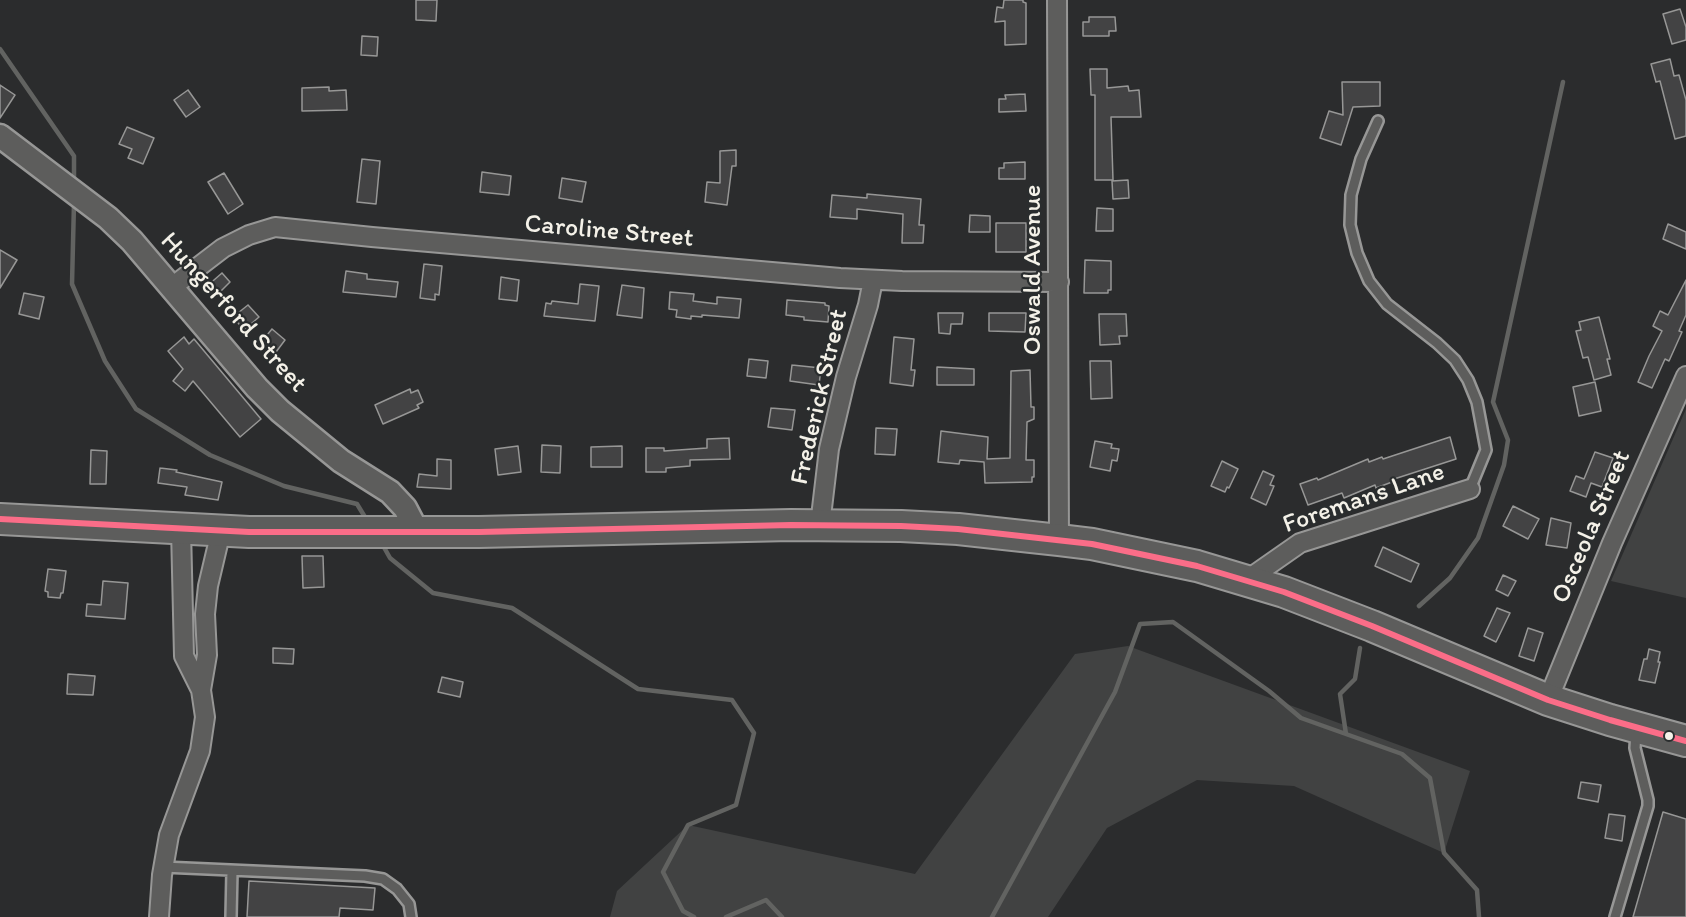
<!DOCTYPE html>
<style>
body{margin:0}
canvas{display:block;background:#2b2c2d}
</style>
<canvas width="1686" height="917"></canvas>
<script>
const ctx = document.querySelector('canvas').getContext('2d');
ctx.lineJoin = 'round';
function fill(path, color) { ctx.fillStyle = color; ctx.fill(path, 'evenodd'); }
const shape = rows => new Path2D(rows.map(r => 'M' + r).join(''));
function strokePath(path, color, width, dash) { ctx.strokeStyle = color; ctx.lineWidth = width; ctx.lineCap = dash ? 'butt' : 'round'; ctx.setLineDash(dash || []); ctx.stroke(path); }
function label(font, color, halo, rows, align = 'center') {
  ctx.font = font + ' Itim,sans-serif'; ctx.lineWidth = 4.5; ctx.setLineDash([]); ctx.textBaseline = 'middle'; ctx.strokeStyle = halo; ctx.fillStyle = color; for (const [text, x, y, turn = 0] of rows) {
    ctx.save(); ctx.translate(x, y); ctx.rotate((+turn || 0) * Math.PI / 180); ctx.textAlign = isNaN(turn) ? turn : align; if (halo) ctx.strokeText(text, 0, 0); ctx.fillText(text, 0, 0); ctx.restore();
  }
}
fill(shape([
 [1686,409,1686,598,1611,581],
 [1128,646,1470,771,1444,853,1294,786,1197,780,1107,828,1048,917,610,917,617,891,688,825,915,874,1075,654]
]), '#414242');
strokePath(shape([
 [0,49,74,156,74,182],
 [74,203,72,284,105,361,136,409,210,455,284,486,357,504,368,522],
 [381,542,390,558,433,593,512,608,638,689,732,700,754,733,736,805,688,825,663,872,683,911,694,917],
 [1419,606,1450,578,1478,538,1504,465,1508,440,1493,402,1563,82],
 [1346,734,1340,694,1355,679,1360,648],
 [726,917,766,900,782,917],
 [992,917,1115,692,1140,624,1173,622,1269,691,1301,718,1402,754,1430,778,1444,853,1477,890,1479,917]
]), '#626361', 4.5);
const building = shape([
 [416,0,437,0,436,21,416,20,416,0],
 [1004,0,1023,0,1023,2,1026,3,1026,44,1005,45,1005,21,995,22,997,7,1003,8,1004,0],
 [1680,9,1686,27,1686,40,1672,44,1663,14,1680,9],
 [1089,17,1115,17,1116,31,1109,31,1109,36,1083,36,1083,22,1089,22,1089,17],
 [362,36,378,37,377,56,361,55,362,36],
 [1670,59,1674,76,1679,75,1686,100,1686,136,1675,139,1660,81,1656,82,1651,64,1670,59],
 [1090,69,1107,69,1107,88,1128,86,1129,91,1139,90,1141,117,1111,117,1113,180,1095,180,1095,95,1091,95,1090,69],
 [1342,82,1380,82,1380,106,1353,107,1341,145,1320,138,1329,111,1343,115,1342,82],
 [0,85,15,95,0,118,0,85],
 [329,87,329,91,346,90,347,110,302,111,302,88,329,87],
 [188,90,200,107,186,117,174,100,188,90],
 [1025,94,1026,111,999,112,999,99,1006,99,1005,95,1025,94],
 [127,127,154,138,143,164,128,158,132,149,119,144,127,127],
 [736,150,736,166,732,166,727,205,705,202,707,182,720,183,720,151,736,150],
 [362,159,380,161,376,204,357,202,362,159],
 [1025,162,1025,179,999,179,999,168,1004,168,1004,163,1025,162],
 [482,172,511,176,509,195,480,192,482,172],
 [224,173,243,204,228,214,208,182,224,173],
 [562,178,586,182,582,202,559,198,562,178],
 [1128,180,1129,198,1113,199,1112,181,1128,180],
 [867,194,921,199,919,225,924,225,923,243,902,243,903,214,857,209,857,219,830,217,832,195,867,198,867,194],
 [1097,208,1113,209,1113,231,1096,231,1097,208],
 [970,215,990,216,990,232,969,232,970,215],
 [996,223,1026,223,1026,252,996,252,996,223],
 [1668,224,1686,232,1686,249,1663,239,1668,224],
 [0,250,17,260,0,288,0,250],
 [1085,260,1111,261,1111,290,1108,290,1108,293,1084,293,1085,260],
 [424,264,442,266,439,295,435,294,435,300,420,298,424,264],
 [346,271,367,274,367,279,398,282,396,297,343,292,346,271],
 [222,273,230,282,215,297,206,287,222,273],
 [501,277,519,280,517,301,499,299,501,277],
 [1686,280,1686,315,1679,331,1682,332,1669,361,1665,359,1652,388,1638,382,1649,356,1662,331,1653,326,1660,311,1668,315,1686,280],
 [580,284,599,286,595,321,544,316,546,303,551,304,552,301,578,304,580,284],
 [622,285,644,288,642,318,617,315,622,285],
 [670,292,694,294,693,301,717,304,717,297,741,299,739,318,702,315,702,317,691,316,691,319,676,317,677,310,669,309,670,292],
 [24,293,44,297,39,319,19,314,24,293],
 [787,300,825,303,825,305,829,306,828,322,804,320,804,317,786,315,787,300],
 [248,305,259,317,244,330,233,317,248,305],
 [938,313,963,313,962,324,951,324,950,334,939,333,938,313],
 [989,313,1026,313,1025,332,989,331,989,313],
 [1099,314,1126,314,1127,336,1119,336,1120,344,1100,345,1099,314],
 [1599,317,1610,359,1607,359,1611,375,1594,380,1588,357,1583,358,1576,331,1581,330,1579,322,1599,317],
 [272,329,285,340,276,352,262,341,272,329],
 [184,337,189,344,194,339,261,419,240,437,193,381,185,391,173,381,183,369,168,351,184,337],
 [894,337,914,339,911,370,915,370,913,386,890,383,894,337],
 [749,359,768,361,766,378,747,376,749,359],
 [1090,361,1111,361,1112,398,1091,399,1090,361],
 [792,365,821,368,819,385,790,381,792,365],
 [937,367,974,369,974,385,937,385,937,367],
 [1030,370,1031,407,1034,407,1034,419,1027,422,1026,460,1034,460,1034,477,1032,477,1032,482,985,483,984,462,960,460,959,464,938,462,941,431,988,437,987,459,1010,458,1011,371,1030,370],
 [1595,382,1601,411,1579,416,1573,387,1595,382],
 [410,389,411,393,418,390,423,402,417,405,419,408,383,424,375,405,410,389],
 [771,408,795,410,792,430,768,427,771,408],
 [876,428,897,429,895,455,875,454,876,428],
 [1450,437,1456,459,1391,480,1392,482,1376,488,1375,485,1344,498,1342,493,1308,505,1300,484,1317,478,1318,480,1368,459,1369,462,1382,457,1383,459,1450,437],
 [729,438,730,459,690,460,690,466,666,468,666,472,646,472,646,448,664,448,664,451,707,448,707,439,729,438],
 [1095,441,1112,444,1111,448,1119,449,1117,461,1112,460,1110,471,1090,467,1095,441],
 [542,445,561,446,560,473,541,472,542,445],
 [518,446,521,472,498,475,495,449,518,446],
 [622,446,622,467,591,467,591,447,622,446],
 [91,450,107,451,106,484,90,484,91,450],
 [1595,452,1613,458,1602,487,1591,483,1586,497,1570,491,1576,476,1584,479,1595,452],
 [437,459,451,460,451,489,417,487,419,474,437,476,437,459],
 [1222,461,1238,469,1229,488,1227,487,1225,492,1211,486,1222,461],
 [160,468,177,470,176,472,222,482,218,500,185,495,187,487,158,483,160,468],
 [1263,471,1274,476,1270,485,1274,486,1266,505,1251,498,1263,471],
 [1513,506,1539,519,1528,539,1503,526,1513,506],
 [1551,518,1571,523,1567,548,1546,545,1551,518],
 [1383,547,1419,564,1411,582,1375,566,1383,547],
 [302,556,323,556,324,587,303,588,302,556],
 [48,569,66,571,63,593,61,593,60,598,48,597,48,592,45,591,48,569],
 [1503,575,1516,581,1508,596,1496,590,1503,575],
 [103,581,128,583,125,619,86,616,87,604,101,605,103,581],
 [1497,608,1510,613,1496,642,1484,636,1497,608],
 [1528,628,1543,633,1534,661,1519,656,1528,628],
 [273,648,294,649,293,664,273,663,273,648],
 [1649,649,1660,652,1658,662,1660,662,1655,683,1639,680,1644,659,1647,659,1649,649],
 [68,674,95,676,93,695,67,694,68,674],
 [442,677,463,682,460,697,438,692,442,677],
 [1581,782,1601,785,1598,802,1578,798,1581,782],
 [1663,812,1686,819,1686,917,1633,917,1663,812],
 [1609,814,1625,816,1622,841,1605,838,1609,814],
 [249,881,375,888,373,910,340,908,339,917,247,917,249,881]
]);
fill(building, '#434344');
strokePath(building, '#979796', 1.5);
const service = shape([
 [1378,121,1361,159,1351,195,1350,225,1357,253,1369,281,1387,304,1437,343,1455,360,1468,380,1477,402,1486,450,1470,489],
 [163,867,365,876,383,879,397,889,409,904,411,917],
 [231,917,232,871],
 [1615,917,1648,806,1648,800,1635,748,1636,733]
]);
const minor = shape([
 [1057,0,1059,540],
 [172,287,223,248,249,235,275,227,372,237,840,278,902,281,1059,282],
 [820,525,829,449,846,377,868,305,873,280],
 [1247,580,1300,543,1470,489],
 [201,690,207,655,205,614,208,586,221,531],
 [1548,700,1612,543,1686,376],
 [159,917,162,875,169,835,200,751,205,717,201,690,184,656,181,529]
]);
const tertiary = shape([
 [0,136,108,218,132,241,257,388,280,411,341,461,390,492,405,508,417,531]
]);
const trunk = shape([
 [0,519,249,532,479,532,791,525,901,526,958,529,1059,540,1092,544,1197,566,1284,592,1372,626,1548,700,1610,720,1686,741]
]);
strokePath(service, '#979796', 14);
strokePath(minor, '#979796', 22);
strokePath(tertiary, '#979796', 27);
strokePath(trunk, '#979796', 34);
strokePath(service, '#5d5d5c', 9);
strokePath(minor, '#5d5d5c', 18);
strokePath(tertiary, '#5d5d5c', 22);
strokePath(trunk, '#5d5d5c', 30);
strokePath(shape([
 [0,519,249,532,479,532,791,525,901,526,958,529,1092,544,1197,566,1284,592,1372,626,1548,700,1610,720,1686,741]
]), '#fb6d88', 6);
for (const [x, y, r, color] of [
 [1669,736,5,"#f4f1e8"]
]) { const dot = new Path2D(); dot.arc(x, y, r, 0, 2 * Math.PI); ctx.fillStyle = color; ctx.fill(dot); strokePath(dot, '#2a2d2e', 2); }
label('26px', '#f4f1e8', '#2a2d2e', [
 ["Caroline Street",609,232,5],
 ["Oswald Avenue",1033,270,-90],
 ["Hungerford Street",233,313,48],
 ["Frederick Street",820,397,-77],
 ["Foremans Lane",1364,499,-19],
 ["Osceola Street",1592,527,-67]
]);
</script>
